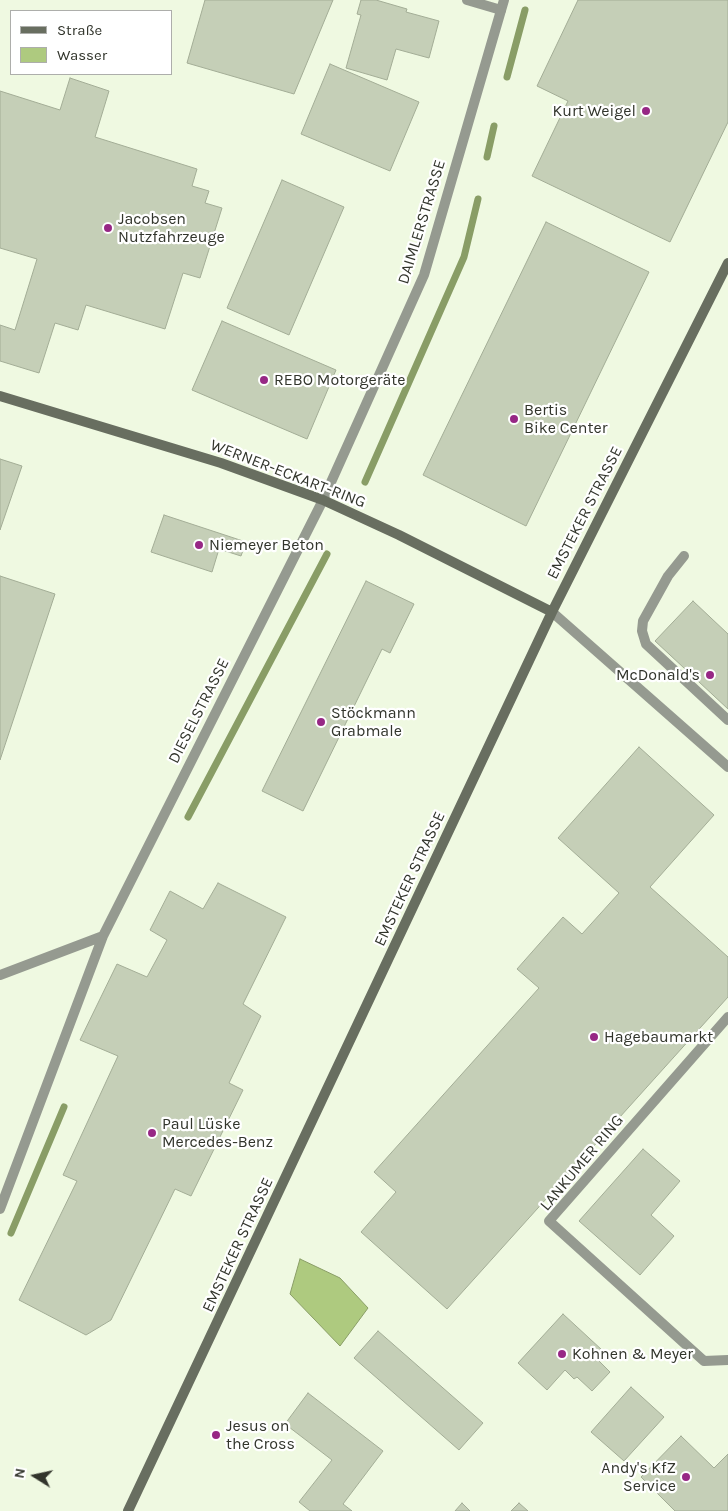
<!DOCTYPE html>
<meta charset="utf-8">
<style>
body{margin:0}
#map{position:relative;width:728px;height:1511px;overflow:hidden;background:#eff9e1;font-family:Karla,sans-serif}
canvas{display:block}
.legend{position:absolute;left:10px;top:10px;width:162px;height:65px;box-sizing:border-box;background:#fff;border:1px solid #adaeab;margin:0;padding:6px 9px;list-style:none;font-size:15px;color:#32352c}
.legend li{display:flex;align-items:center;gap:10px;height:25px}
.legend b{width:25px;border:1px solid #adaeab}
.north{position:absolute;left:10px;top:1451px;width:50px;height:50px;-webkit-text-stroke:4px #fff;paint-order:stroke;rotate:280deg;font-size:14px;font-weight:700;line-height:20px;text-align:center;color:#32352c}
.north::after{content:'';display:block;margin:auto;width:18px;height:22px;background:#32352c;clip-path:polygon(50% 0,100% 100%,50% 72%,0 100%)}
</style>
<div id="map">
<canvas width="728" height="1511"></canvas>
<ul class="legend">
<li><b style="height:6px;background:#686e60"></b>Straße</li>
<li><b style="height:14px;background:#aeca7f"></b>Wasser</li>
</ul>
<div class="north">N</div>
</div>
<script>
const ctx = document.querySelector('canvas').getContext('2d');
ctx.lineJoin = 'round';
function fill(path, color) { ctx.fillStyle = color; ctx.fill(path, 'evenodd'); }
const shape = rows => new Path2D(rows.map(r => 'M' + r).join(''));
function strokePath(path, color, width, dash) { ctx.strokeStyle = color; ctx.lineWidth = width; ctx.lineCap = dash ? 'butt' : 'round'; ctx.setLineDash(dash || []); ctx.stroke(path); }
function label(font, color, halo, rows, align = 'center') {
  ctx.font = font + ' Karla,sans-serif'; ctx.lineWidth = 4.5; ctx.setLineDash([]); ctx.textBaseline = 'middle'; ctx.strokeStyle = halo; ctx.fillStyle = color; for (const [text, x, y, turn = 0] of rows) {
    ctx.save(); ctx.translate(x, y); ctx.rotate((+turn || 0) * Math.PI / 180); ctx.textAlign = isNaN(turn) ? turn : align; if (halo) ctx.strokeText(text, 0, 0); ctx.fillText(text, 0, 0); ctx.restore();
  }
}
const water = shape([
 [300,1259,340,1278,368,1308,340,1346,290,1294,300,1259]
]);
fill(water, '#aeca7f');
strokePath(water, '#899d66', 1);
strokePath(shape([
 [507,77,525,10],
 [487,157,494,126],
 [365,482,464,257,478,199],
 [188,817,327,554],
 [11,1233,64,1107]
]), '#899d66', 7);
const building = shape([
 [205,0,333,0,294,94,187,63,205,0],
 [361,0,376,0,407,9,406,12,439,21,429,58,396,49,387,80,346,68,361,15,357,14,361,0],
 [578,0,728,0,728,122,670,242,532,176,568,101,537,86,578,0],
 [330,64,419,102,390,171,301,134,330,64],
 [70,78,109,91,95,137,197,169,192,186,209,191,205,203,222,208,200,278,183,273,165,329,86,305,78,330,55,323,39,373,0,361,0,325,15,330,37,259,0,248,0,91,60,110,70,78],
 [282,180,344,207,289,335,227,308,282,180],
 [546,222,649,272,526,526,423,475,546,222],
 [222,321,336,370,307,439,192,390,222,321],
 [0,459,22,466,0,530,0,459],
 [164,515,246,542,241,556,219,549,212,572,151,552,164,515],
 [0,576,55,594,0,760,0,576],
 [366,581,414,604,390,653,382,649,303,811,262,791,366,581],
 [693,601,728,634,728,709,655,641,693,601],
 [639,747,714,815,650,887,728,957,728,997,447,1309,361,1232,396,1192,374,1172,539,988,517,969,563,917,582,934,619,893,558,838,639,747],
 [218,883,286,917,243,1004,261,1016,229,1083,243,1090,191,1196,175,1189,111,1320,86,1335,19,1300,77,1181,63,1175,118,1056,80,1040,117,964,147,977,167,940,150,930,170,891,203,909,218,883],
 [643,1149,680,1181,651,1215,674,1236,640,1275,579,1221,643,1149],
 [563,1314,602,1350,595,1357,610,1372,592,1391,577,1377,574,1379,565,1370,547,1390,518,1363,563,1314],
 [378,1331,483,1423,459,1450,354,1358,378,1331],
 [631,1387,664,1417,624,1461,591,1432,631,1387],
 [308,1393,383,1451,343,1504,352,1511,310,1511,299,1502,332,1460,285,1424,308,1393],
 [681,1436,714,1468,728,1454,728,1511,675,1511,641,1477,681,1436],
 [462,1503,470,1511,455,1511,462,1503],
 [519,1503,528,1511,511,1511,519,1503]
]);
fill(building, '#c5cfb7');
strokePath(building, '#a3ad96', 1);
strokePath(shape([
 [467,0,501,10],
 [684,556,668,576,643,621,642,631,646,644,728,720],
 [728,1017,549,1221,704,1361,728,1360]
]), '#959a90', 10);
strokePath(shape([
 [552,612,728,767],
 [0,975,103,936],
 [0,1209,103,936,323,500,424,275,504,0]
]), '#959a90', 10);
strokePath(shape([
 [0,396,221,463,323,500,399,535,552,612],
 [128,1511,552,612,728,263]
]), '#686e60', 10);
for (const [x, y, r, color] of [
 [646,111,5,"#972785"],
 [108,228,5,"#972785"],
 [264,380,5,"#972785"],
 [514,419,5,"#972785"],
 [199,545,5,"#972785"],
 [710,675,5,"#972785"],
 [321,722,5,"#972785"],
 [594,1037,5,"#972785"],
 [152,1133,5,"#972785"],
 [562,1354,5,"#972785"],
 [216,1435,5,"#972785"],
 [686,1477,5,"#972785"]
]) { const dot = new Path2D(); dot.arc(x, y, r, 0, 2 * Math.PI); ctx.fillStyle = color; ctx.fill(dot); strokePath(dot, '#fff', 2); }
label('16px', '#32352c', '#fff', [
 ["Kurt Weigel",636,111,"right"],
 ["Jacobsen",118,219],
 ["Nutzfahrzeuge",118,237],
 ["REBO Motorgeräte",274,380],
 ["Bertis",524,410],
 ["Bike Center",524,428],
 ["Niemeyer Beton",209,545],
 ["McDonald's",700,675,"right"],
 ["Stöckmann",331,713],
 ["Grabmale",331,731],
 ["Hagebaumarkt",604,1037],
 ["Paul Lüske",162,1124],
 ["Mercedes-Benz",162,1142],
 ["Kohnen & Meyer",572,1354],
 ["Jesus on",226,1426],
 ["the Cross",226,1444],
 ["Andy's KfZ",676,1468,"right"],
 ["Service",676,1486,"right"]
], 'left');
label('16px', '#32352c', '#fff', [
 ["DAIMLERSTRASSE",422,222,-73],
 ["WERNER-ECKART-RING",288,474,21],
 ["EMSTEKER STRASSE",585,513,-63],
 ["DIESELSTRASSE",199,711,-63],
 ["EMSTEKER STRASSE",410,879,-65],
 ["LANKUMER RING",582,1163,-50],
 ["EMSTEKER STRASSE",238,1245,-65]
]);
</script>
